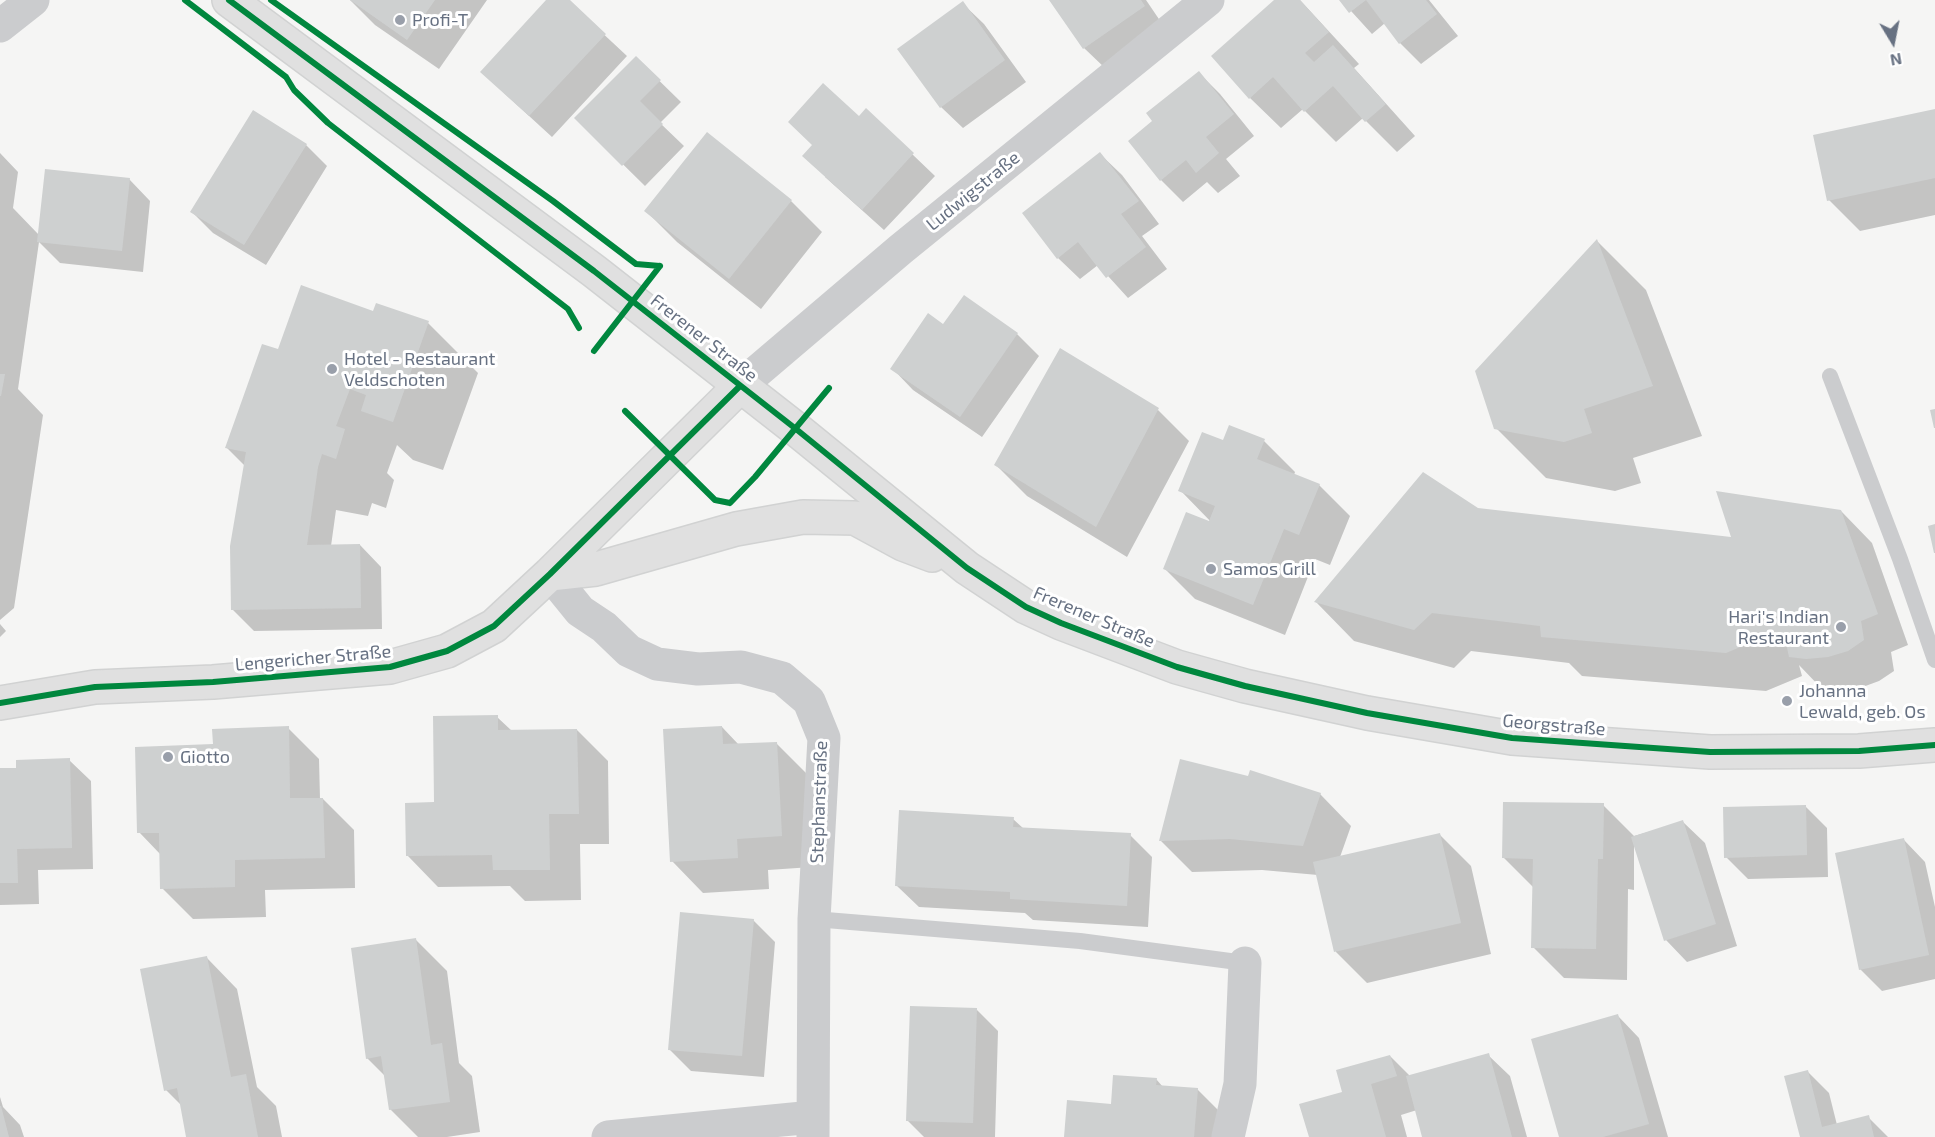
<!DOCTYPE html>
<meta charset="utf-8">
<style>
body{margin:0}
#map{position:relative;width:1935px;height:1137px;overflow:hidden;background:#f5f5f4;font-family:"Exo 2",sans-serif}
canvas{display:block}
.north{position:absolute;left:1863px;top:12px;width:60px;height:60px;-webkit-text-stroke:4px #fff;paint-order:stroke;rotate:170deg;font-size:16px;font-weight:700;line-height:24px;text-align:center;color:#677182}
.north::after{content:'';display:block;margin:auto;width:21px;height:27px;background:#677182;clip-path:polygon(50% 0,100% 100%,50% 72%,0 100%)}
</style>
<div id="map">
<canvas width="1935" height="1137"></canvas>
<div class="north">N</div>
</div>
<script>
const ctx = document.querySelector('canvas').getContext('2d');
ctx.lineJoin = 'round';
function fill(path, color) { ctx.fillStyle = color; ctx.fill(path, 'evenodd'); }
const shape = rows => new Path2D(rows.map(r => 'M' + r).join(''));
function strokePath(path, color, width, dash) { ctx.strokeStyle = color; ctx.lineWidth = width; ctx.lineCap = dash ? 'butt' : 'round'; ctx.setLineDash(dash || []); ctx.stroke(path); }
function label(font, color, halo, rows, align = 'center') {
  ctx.font = font + ' "Exo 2",sans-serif'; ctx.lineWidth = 6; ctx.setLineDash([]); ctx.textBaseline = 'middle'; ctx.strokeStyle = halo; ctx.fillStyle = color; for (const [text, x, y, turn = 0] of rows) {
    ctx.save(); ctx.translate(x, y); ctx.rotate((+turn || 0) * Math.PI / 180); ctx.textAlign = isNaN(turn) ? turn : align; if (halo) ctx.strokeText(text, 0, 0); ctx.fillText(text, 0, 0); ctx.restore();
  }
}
fill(shape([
 [350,0,487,0,439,69,375,25],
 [548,0,567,0,627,56,552,137,504,93],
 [1050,0,1146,0,1165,28,1106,69,1084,48],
 [1277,0,1300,0,1359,64,1354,68,1415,136,1397,152,1363,118,1336,142,1303,109,1281,128,1250,98],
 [1341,0,1429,0,1458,36,1421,64,1400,43,1385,23,1372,34],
 [962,3,984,24,1026,82,963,128,941,107],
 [636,58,681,102,660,123,684,146,645,186,576,118],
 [1199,73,1220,94,1254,136,1226,159,1240,176,1218,193,1207,182,1183,202,1161,180,1130,141,1155,121],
 [866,110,935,176,884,230,825,177,859,118],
 [1935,110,1935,215,1860,231,1829,200],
 [708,135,791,201,822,232,761,309,677,242,646,211],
 [306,145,327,166,266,265,213,233,191,211],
 [0,153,18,172,13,208,39,235,129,179,150,201,143,272,60,263,39,242,18,389,43,415,14,608,0,620],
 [1100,154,1122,175,1159,224,1142,236,1167,269,1128,298,1098,265,1080,279,1058,258],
 [1597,241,1646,290,1702,436,1633,458,1641,483,1615,491,1546,478,1496,428],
 [964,298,1017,334,1039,356,982,437,913,390,892,368,944,326],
 [374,313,428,323,478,373,443,470,413,460,397,445,387,473,394,480,386,508,372,503,368,516,336,510,331,546,360,545,381,567,382,629,254,631,232,609,245,466,226,447,279,351],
 [1158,410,1189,441,1127,557,1027,496,996,465],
 [1264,441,1295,472,1294,475,1319,485,1350,516,1330,565,1315,559,1285,635,1195,599,1164,568,1214,525,1180,490,1224,442],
 [1478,509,1730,538,1841,511,1872,543,1908,645,1891,652,1894,671,1879,681,1860,688,1838,690,1821,688,1799,665,1802,676,1766,691,1582,676,1569,663,1471,651,1454,668,1354,641,1316,602],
 [0,624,6,631,0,637],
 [497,717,512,731,577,730,608,761,609,844,580,844,581,900,525,901,510,886,438,887,407,855,436,804],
 [722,727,739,745,776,743,807,774,812,867,768,870,769,889,703,893,672,861],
 [288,728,319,759,320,799,323,799,354,830,355,888,265,890,266,917,193,919,162,888,161,855,139,832,214,746],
 [69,760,91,781,93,869,38,870,39,904,0,905,0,770,17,769],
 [1320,794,1351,826,1340,857,1440,835,1471,866,1491,954,1367,983,1336,952,1318,875,1262,870,1192,872,1161,841],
 [1603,805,1634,836,1683,822,1705,843,1737,946,1687,962,1666,940,1634,844,1634,890,1628,889,1627,980,1564,978,1533,947,1534,888,1503,857],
 [1805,806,1827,828,1828,877,1748,879,1726,857],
 [1013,819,1024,829,1130,835,1152,857,1148,927,1033,920,1025,913,919,907,897,886],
 [1904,840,1925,862,1935,907,1935,979,1882,991,1860,969],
 [753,920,775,942,764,1077,691,1071,669,1049],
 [416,940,447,971,459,1063,472,1076,480,1132,447,1137,418,1137,390,1109,385,1076,367,1058],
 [206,957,237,989,257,1087,276,1106,282,1137,188,1137,182,1106,166,1090],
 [976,1009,998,1031,995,1137,924,1137,908,1121],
 [1618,1016,1639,1038,1668,1137,1560,1137],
 [1488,1055,1510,1076,1527,1137,1424,1137,1417,1110,1401,1115,1407,1137,1310,1137,1344,1093,1390,1056,1410,1076],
 [1807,1071,1829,1093,1837,1125,1868,1117,1888,1137,1802,1137],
 [1156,1079,1163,1087,1197,1089,1219,1111,1217,1137,1066,1137],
 [0,1097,3,1107,20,1125,24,1137,0,1137]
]), '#0003');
fill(shape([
 [350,0,435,0,407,40],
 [546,0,570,0,606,34,529,116,480,72],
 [1049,0,1141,0,1145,6,1083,49],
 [1274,0,1300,0,1329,32,1305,53,1314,62,1333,45,1386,104,1365,122,1333,86,1304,112,1273,77,1249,99,1211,56],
 [1339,0,1426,0,1437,14,1399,44,1366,0,1349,13],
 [963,1,1005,60,940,108,897,49],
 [636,56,661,80,640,101,663,124,622,166,574,118],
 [1199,71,1234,114,1206,137,1219,153,1196,173,1186,160,1160,181,1128,141,1152,121,1146,113],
 [823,83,859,116,866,108,914,153,862,210,802,156,812,145,788,122],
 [1935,109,1935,178,1827,201,1813,135],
 [253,110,307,144,244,245,190,212],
 [707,132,792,200,729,279,644,211],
 [1100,152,1139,201,1121,214,1146,247,1106,278,1078,242,1057,259,1022,213],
 [45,169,130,178,122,251,37,242],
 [1597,239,1653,386,1584,409,1592,433,1564,442,1494,429,1475,371],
 [301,285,373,311,376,303,429,321,393,422,361,411,366,395,350,389,336,426,345,429,336,459,322,454,318,467,307,545,360,544,361,608,231,610,230,546,246,452,225,448,262,344,278,349],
 [964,295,1018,333,960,417,890,369,928,313,943,324],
 [1060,348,1159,408,1096,527,994,465],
 [0,374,5,374,1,396,0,396],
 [1935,409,1935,428,1934,428,1930,410],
 [1229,425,1265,439,1257,459,1320,484,1299,535,1284,529,1253,605,1163,569,1186,512,1209,521,1215,506,1178,491,1202,432,1223,440],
 [1423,472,1478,508,1731,537,1716,491,1841,510,1878,614,1861,621,1864,640,1848,651,1828,657,1806,659,1789,657,1785,638,1764,637,1726,653,1541,637,1540,626,1432,613,1414,630,1314,602],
 [1935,524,1935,553,1934,553,1928,526],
 [498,715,498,730,577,729,579,814,549,814,550,870,493,870,492,855,406,856,405,803,434,802,433,716],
 [289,726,290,798,323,798,325,858,235,860,235,887,160,889,159,833,137,833,135,747,213,744,212,729],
 [722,726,723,744,777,742,782,836,737,839,738,858,670,862,663,729],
 [70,758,72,848,17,849,18,883,0,883,0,768,16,768,16,760],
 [1180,759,1248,776,1250,770,1321,793,1303,846,1230,839,1159,841],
 [1503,802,1604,803,1603,859,1598,859,1596,949,1531,948,1533,859,1502,858],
 [1806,805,1807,855,1724,858,1723,807],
 [899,810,1014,817,1013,827,1131,833,1127,906,1010,899,1010,892,895,886],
 [1683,820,1716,924,1664,941,1631,837],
 [1440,833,1461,923,1334,952,1313,862],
 [1904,838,1929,955,1859,970,1835,853],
 [680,912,754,919,742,1056,668,1050],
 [416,938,431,1045,442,1043,450,1102,389,1110,381,1056,366,1059,351,948],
 [207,956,231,1077,246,1074,258,1137,186,1137,177,1088,164,1091,140,969],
 [910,1006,977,1008,973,1123,906,1121],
 [1618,1014,1649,1124,1603,1137,1559,1137,1531,1039],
 [1489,1053,1512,1137,1422,1137,1406,1076],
 [1390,1055,1397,1076,1371,1084,1386,1137,1309,1137,1299,1104,1342,1092,1336,1070],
 [1808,1070,1822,1127,1869,1115,1874,1137,1800,1137,1784,1076],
 [1113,1075,1157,1078,1156,1085,1198,1088,1194,1137,1064,1137,1067,1100,1111,1104],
 [0,1106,1,1106,9,1137,0,1137]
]), '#ced0d0');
const secondary = shape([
 [229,0,594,271,796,429,967,568,1026,607,1061,623,1177,667,1245,686,1367,713,1512,738,1710,752,1859,751,1935,745],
 [550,574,596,569,736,529,803,517,855,518,903,544,932,555],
 [0,703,95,687,213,682,390,667,447,651,494,626,550,574,740,386]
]);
strokePath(secondary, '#d1d2d2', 36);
strokePath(shape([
 [1830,376,1900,559,1935,660],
 [814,919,1080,941,1245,963]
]), '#cbccce', 16);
strokePath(shape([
 [0,26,33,0],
 [740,386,901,249,1208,0],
 [550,574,580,611,604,627,629,651,657,664,698,669,741,667,782,678,809,701,824,738,814,919,813,1137],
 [608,1137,813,1117],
 [1228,1137,1240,1084,1245,963]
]), '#cbccce', 33);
strokePath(secondary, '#e0e0e0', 33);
strokePath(shape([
 [185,0,286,77,294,90,328,123,568,309,579,328],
 [229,0,594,271,796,429,967,568,1026,607,1061,623,1177,667,1245,686,1367,713,1512,738,1710,752,1859,751,1935,745],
 [271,0,553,201,636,264,660,266],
 [594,351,660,266],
 [625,411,715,500,730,503],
 [730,503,755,477,829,388],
 [0,703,95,687,213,682,390,667,447,651,494,626,550,574,740,386]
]), '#00873e', 6);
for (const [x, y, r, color] of [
 [400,20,6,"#999faa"],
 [332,369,6,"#999faa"],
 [1211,569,6,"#999faa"],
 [1841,627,6,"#999faa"],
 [1787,701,6,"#999faa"],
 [168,757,6,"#999faa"]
]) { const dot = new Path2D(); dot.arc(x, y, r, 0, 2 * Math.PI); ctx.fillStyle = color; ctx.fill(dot); strokePath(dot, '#fff', 2); }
label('18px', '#677182', '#fff', [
 ["Profi-T",412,20],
 ["Hotel - Restaurant",344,359],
 ["Veldschoten",344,380],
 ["Samos Grill",1223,569],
 ["Hari's Indian",1829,617,"right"],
 ["Restaurant",1829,638,"right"],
 ["Johanna",1799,691],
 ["Lewald, geb. Os",1799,712],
 ["Giotto",180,757]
], 'left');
label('18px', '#677182', '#fff', [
 ["Ludwigstraße",973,191,-39],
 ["Frerener Straße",704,338,38],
 ["Frerener Straße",1094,617,23],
 ["Lengericher Straße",313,658,-5],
 ["Georgstraße",1554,725,5],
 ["Stephanstraße",819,802,-88]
]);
</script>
